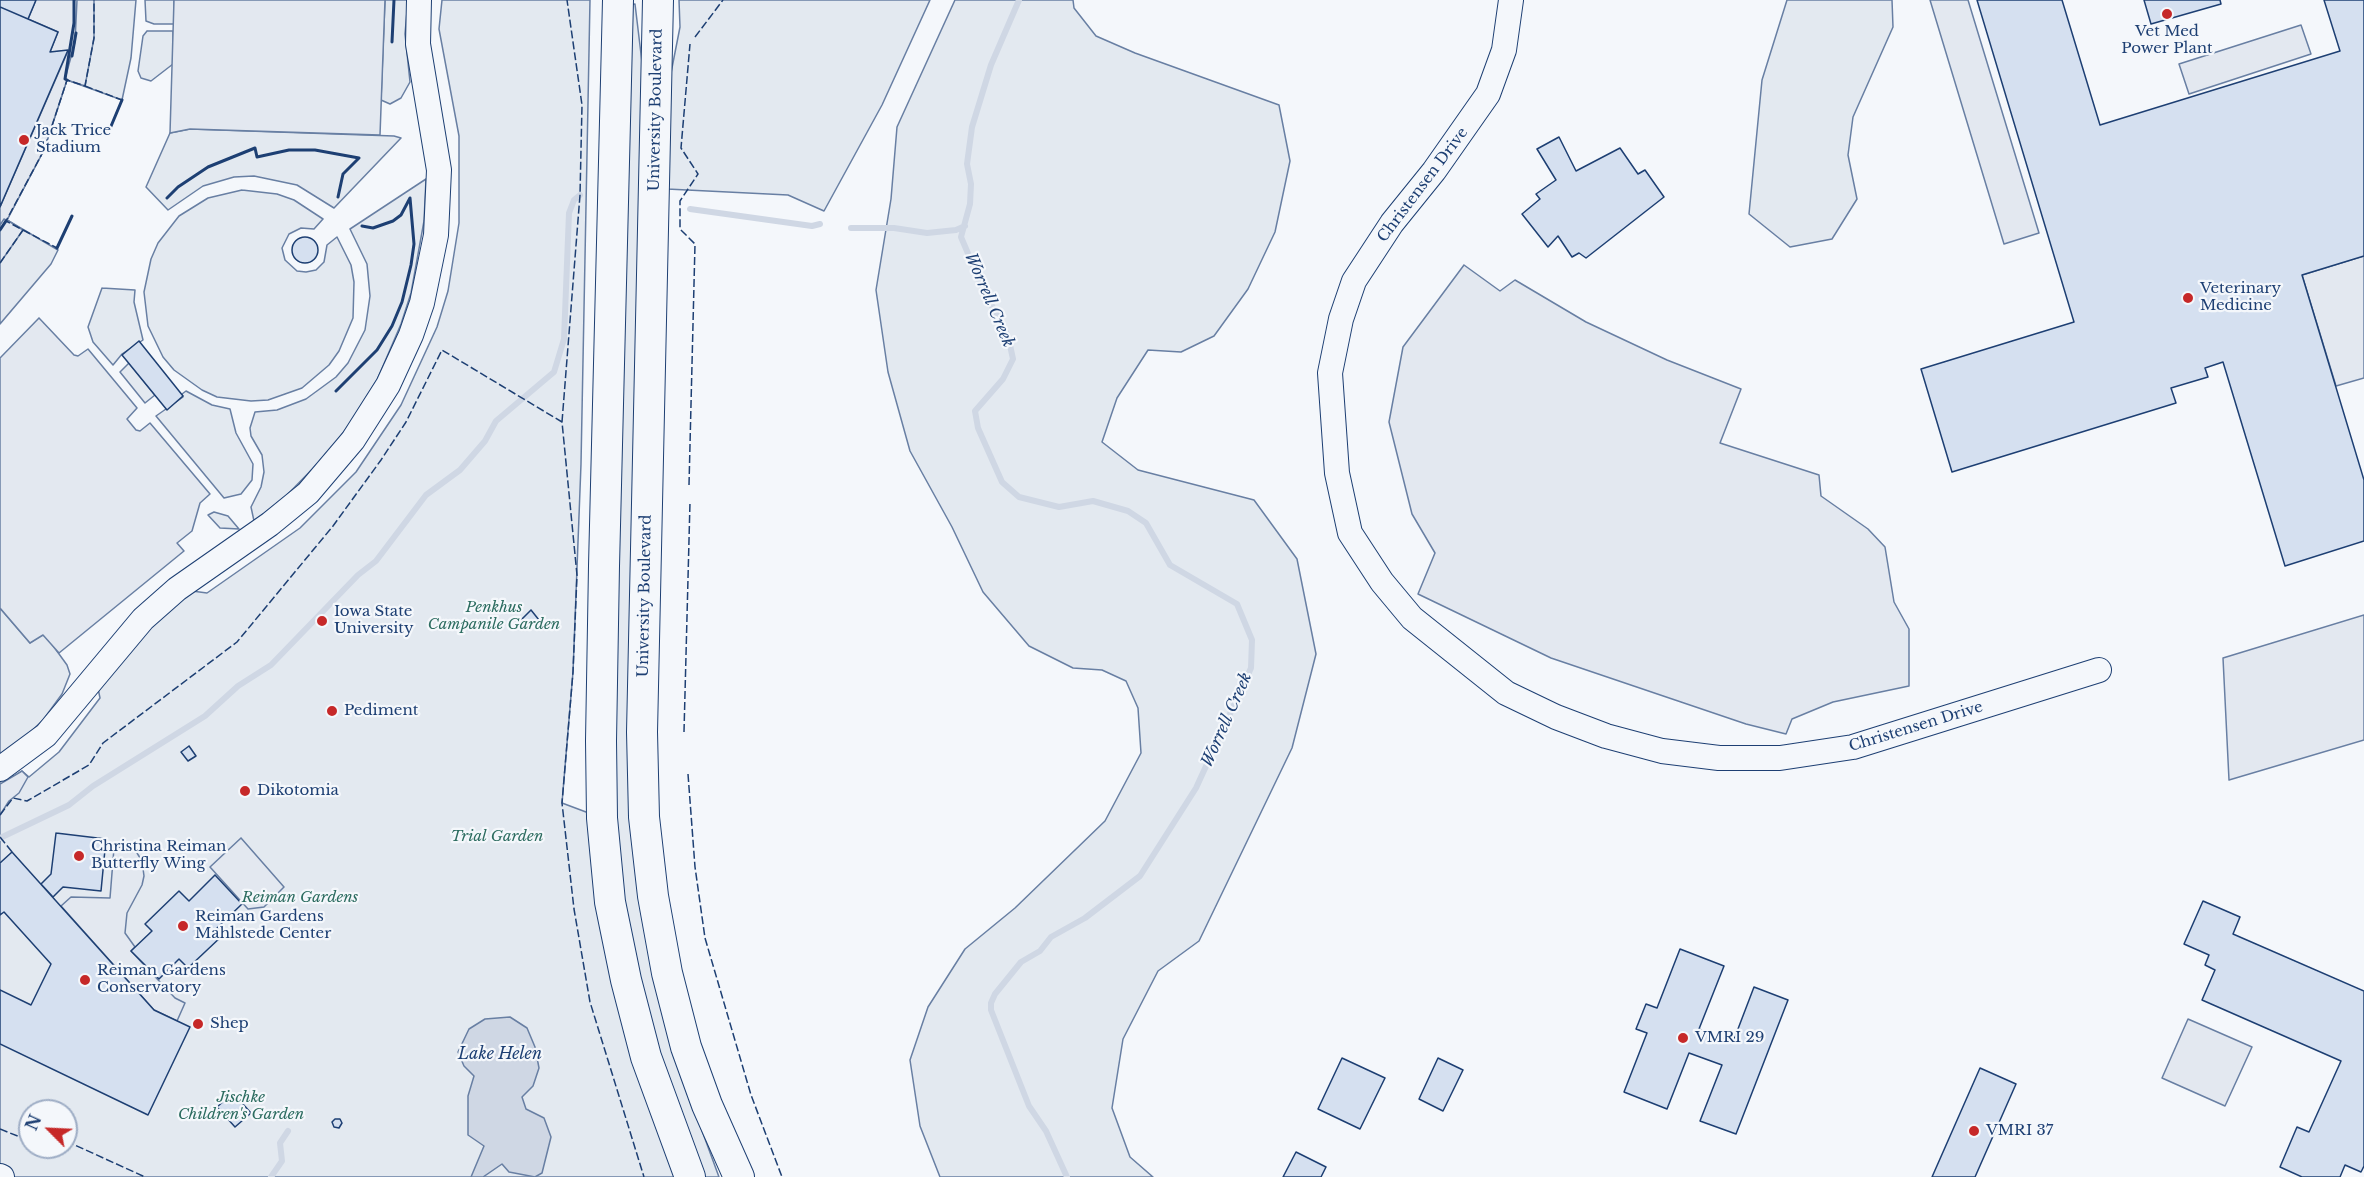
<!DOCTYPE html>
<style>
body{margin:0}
#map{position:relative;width:2364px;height:1177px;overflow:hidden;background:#f4f7fb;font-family:"Libre Baskerville",serif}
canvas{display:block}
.north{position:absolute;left:18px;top:1099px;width:60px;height:60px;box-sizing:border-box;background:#f4f7fb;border:2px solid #9eadc5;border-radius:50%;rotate:294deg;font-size:16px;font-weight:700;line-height:24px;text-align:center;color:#1d3f73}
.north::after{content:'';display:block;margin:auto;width:21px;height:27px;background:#c62828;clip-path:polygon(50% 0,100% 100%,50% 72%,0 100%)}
</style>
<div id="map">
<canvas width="2364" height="1177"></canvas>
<div class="north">N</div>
</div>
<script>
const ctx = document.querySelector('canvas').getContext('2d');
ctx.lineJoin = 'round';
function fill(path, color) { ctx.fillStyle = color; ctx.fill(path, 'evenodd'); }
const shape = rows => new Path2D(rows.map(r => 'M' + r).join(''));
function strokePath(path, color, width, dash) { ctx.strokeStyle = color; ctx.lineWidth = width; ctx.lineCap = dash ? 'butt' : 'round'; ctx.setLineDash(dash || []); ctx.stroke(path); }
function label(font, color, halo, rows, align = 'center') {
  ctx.font = font + ' "Libre Baskerville",serif'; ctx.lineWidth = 4.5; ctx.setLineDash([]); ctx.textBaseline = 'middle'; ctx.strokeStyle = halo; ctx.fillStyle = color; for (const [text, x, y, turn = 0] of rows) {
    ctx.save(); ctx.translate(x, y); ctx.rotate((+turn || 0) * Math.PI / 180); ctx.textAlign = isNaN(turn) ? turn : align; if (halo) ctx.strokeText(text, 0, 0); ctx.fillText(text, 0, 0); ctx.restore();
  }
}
const green = shape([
 [0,0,136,0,131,58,122,100,67,80,44,150,7,220,58,250,51,264,0,324,0,0],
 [145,0,174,0,174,24,154,24,146,21,145,0],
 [385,0,408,0,405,34,410,82,401,98,390,104,381,100,385,0],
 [442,0,590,0,581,464,573,672,562,803,602,818,610,902,690,1177,7,1177,0,1174,0,771,15,776,22,771,29,777,59,752,100,698,95,674,177,589,207,593,300,528,356,472,401,405,437,327,448,291,459,223,459,136,439,29,442,0],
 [30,1111,66,1111,66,1147,30,1147,30,1111],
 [679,0,930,0,882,105,824,211,788,195,667,189,670,78,680,27,679,0],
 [955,0,1073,0,1074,8,1096,36,1135,53,1279,105,1290,161,1275,232,1248,289,1214,336,1181,352,1148,350,1117,398,1102,442,1138,470,1254,500,1297,559,1316,654,1292,748,1199,941,1158,971,1123,1039,1112,1108,1130,1157,1153,1177,940,1177,920,1126,910,1060,928,1007,965,949,1015,908,1105,821,1141,753,1138,708,1126,681,1102,670,1073,668,1029,646,983,592,952,527,910,451,888,372,876,290,891,199,897,127,955,0],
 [1787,0,1892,0,1893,27,1853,117,1848,155,1857,199,1832,239,1790,247,1749,214,1762,80,1787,0],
 [635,4,644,79,634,460,675,1057,719,1177,701,1177,676,1115,634,966,613,822,628,5,635,4],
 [147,31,173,31,173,64,151,81,141,78,138,71,143,36,147,31],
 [190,129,394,136,401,138,334,208,297,185,254,176,234,177,203,186,168,210,146,187,170,133,190,129],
 [426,179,424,221,411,293,401,324,377,380,349,425,328,453,286,496,254,521,251,507,261,487,264,472,262,455,251,436,250,428,255,412,277,410,306,399,336,377,348,363,365,330,370,296,367,264,350,229,426,179],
 [242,190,277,194,294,200,323,219,314,229,301,228,289,234,282,248,285,260,297,271,306,272,316,270,324,262,327,245,337,237,351,265,354,282,353,318,339,351,329,365,302,388,268,400,251,401,217,397,202,390,174,370,163,357,148,326,144,292,151,259,158,243,179,216,208,198,242,190],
 [102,288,135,290,134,302,143,340,122,354,113,365,93,342,88,327,102,288],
 [129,363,155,395,145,403,120,372,129,363],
 [186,391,212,405,230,409,236,433,253,464,252,480,241,494,224,498,156,416,183,397,182,394,186,391],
 [214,512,228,516,239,529,220,528,208,515,214,512],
 [0,608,30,643,42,635,46,636,67,665,70,674,62,694,43,720,20,742,0,756,0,608]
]);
fill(green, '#e3e9f0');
strokePath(green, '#687fa3', 1.5);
const parking = shape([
 [36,0,74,0,74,23,65,79,75,42,77,0,94,0,94,38,85,86,67,80,44,150,7,220,23,230,0,263,0,230,6,220,4,219,0,225,0,207,68,51,50,52,58,32,28,19,36,0],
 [174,0,385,0,380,135,190,129,170,133,174,0],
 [1930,0,1968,0,2039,233,2004,244,1930,0],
 [2301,25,2311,54,2189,94,2179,64,2301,25],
 [2364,256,2364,378,2336,386,2302,275,2364,256],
 [1464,265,1500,291,1515,280,1586,322,1667,360,1741,389,1720,443,1819,475,1821,496,1868,529,1885,547,1894,602,1909,629,1909,686,1833,702,1792,719,1786,734,1746,724,1551,658,1418,594,1435,553,1412,514,1389,422,1403,347,1464,265],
 [39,318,74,355,78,356,88,349,137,408,127,419,136,430,140,431,150,423,210,494,200,503,192,531,177,543,184,551,59,653,43,635,30,643,0,608,0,358,39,318],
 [2364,615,2364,740,2229,780,2223,658,2364,615],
 [22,771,28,777,19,793,9,801,0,815,0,784,22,771],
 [241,838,284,887,264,907,248,909,210,867,241,838],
 [132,845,142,861,144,876,142,885,127,913,125,933,135,947,131,951,175,998,185,1003,177,1021,154,1010,61,906,71,897,110,898,114,848,132,845],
 [2188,1019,2252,1047,2225,1106,2162,1078,2188,1019]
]);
fill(parking, '#e3e8f0');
strokePath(parking, '#687fa3', 1.5);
const water = shape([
 [510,1017,527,1028,535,1047,539,1068,533,1086,522,1097,526,1109,544,1118,551,1137,542,1173,535,1177,509,1172,502,1164,483,1177,471,1177,484,1146,468,1135,468,1096,474,1076,464,1066,458,1052,469,1029,485,1019,510,1017]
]);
fill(water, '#cfd7e4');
strokePath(water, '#687fa3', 1.5);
strokePath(shape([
 [1019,0,991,65,972,127,967,164,971,184,970,204,961,237,984,291,1008,336,1013,359,1003,379,975,411,978,428,1002,482,1019,497,1059,507,1093,501,1128,511,1146,523,1170,565,1237,604,1252,640,1251,668,1196,788,1140,876,1085,918,1051,937,1040,951,1021,962,995,994,991,1003,991,1010,1029,1106,1046,1131,1067,1177],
 [690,209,812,226,820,224],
 [851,228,894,228,927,233,956,230,965,226],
 [0,838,69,805,93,786,205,716,238,686,271,665,358,575,376,561,426,495,460,470,485,441,496,421,554,372,564,339,569,213,574,200,580,195],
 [271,1177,282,1161,280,1143,288,1131]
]), '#cfd7e4', 6);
const building = shape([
 [0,0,36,0,28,19,0,7,0,0],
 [1977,0,2062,0,2100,125,2340,51,2324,0,2364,0,2364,256,2302,275,2364,480,2364,541,2285,566,2223,362,2205,368,2208,377,2171,388,2176,403,1952,472,1921,369,2074,322,1977,0],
 [2144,0,2220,0,2221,4,2151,24,2144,0],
 [0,7,58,32,50,52,68,50,0,207,0,7],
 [1559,137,1576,171,1620,148,1638,174,1645,170,1664,197,1586,258,1579,253,1572,257,1558,236,1548,247,1522,214,1540,199,1536,194,1556,180,1537,149,1559,137],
 '292 250a13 13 0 1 1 26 0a13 13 0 1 1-26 0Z',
 [139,341,183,396,167,410,122,355,139,341],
 [531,610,539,620,528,629,521,620,531,610],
 [189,746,196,756,188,761,181,752,189,746],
 [56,833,106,839,101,891,63,887,53,897,41,884,51,874,56,833],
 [12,852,154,1010,190,1027,148,1115,0,1044,0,990,31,1005,51,964,4,912,0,915,0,863,12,852],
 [215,875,242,904,217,928,223,935,188,968,179,959,159,979,131,951,152,931,145,924,179,891,189,901,215,875],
 [2203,901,2240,917,2233,934,2364,991,2364,1166,2361,1172,2345,1165,2340,1177,2302,1177,2280,1167,2297,1127,2309,1132,2341,1061,2202,1000,2215,970,2205,965,2209,955,2184,944,2203,901],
 [1680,949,1724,966,1699,1029,1733,1042,1754,987,1788,1000,1736,1134,1700,1121,1722,1065,1689,1053,1667,1109,1624,1092,1647,1033,1636,1029,1646,1004,1657,1008,1680,949],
 [1342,1058,1385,1078,1360,1129,1318,1109,1342,1058],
 [1438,1058,1463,1070,1443,1111,1419,1099,1438,1058],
 [1980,1068,2016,1084,1975,1177,1932,1177,1980,1068],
 [233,1093,251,1113,235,1127,217,1107,233,1093],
 [335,1119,340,1119,342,1123,339,1128,334,1127,332,1122,335,1119],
 [1296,1152,1326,1167,1321,1177,1283,1177,1296,1152]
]);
fill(building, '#d5e0f0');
strokePath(building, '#1d3f73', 1.5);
const minor = shape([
 [1511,0,1504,50,1488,94,1434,171,1392,223,1354,281,1341,319,1330,373,1337,473,1350,533,1382,582,1412,618,1506,693,1556,717,1606,736,1662,751,1719,758,1780,758,1853,747,2099,670],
 [0,769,46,735,143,619,177,589,270,524,308,493,353,440,388,385,411,335,422,303,436,235,439,170,418,44,419,0],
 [0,1176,2,1177]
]);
const major = shape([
 [618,0,604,566,601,741,602,818,610,902,626,980,646,1057,690,1177],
 [658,0,642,732,644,817,653,896,667,973,686,1047,707,1105,739,1177]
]);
strokePath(minor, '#1d3f73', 26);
strokePath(major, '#1d3f73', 32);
strokePath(minor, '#f4f7fb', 24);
strokePath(major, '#f4f7fb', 30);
strokePath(shape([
 [695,37,723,0],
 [85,86,122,100],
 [23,230,57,248],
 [0,263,23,230,6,221,44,150,67,80,85,86,94,38,94,0],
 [562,422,580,195,582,105,567,0],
 [689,485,695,244,680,229,680,201,698,174,681,148,690,44],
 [684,732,690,502],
 [688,774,695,867,705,938,751,1095,782,1177],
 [0,815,13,798,27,801,89,765,103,743,237,642,333,526,381,460,406,422,442,350,562,422,577,575,573,672,562,803,574,909,590,1002,644,1177],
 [0,837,12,852],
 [0,1129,20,1137,25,1123,30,1125],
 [66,1141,145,1177]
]), '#1d3f73', 1.5, [8, 3]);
strokePath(shape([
 [392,42,394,0],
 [72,56,76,33],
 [67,80,65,79,74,23,74,0],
 [109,131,122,100],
 [167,198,178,187,208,167,255,148,257,157,289,150,315,150,359,158,343,174,338,197],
 [0,230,6,221],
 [57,248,72,216],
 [336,391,377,350,392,326,402,302,411,265,414,244,410,198,401,215,393,221,373,228,362,226]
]), '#1d3f73', 3);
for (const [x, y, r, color] of [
 [2167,14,6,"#c62828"],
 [24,140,6,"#c62828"],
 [2188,298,6,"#c62828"],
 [322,621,6,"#c62828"],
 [332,711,6,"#c62828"],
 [245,791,6,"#c62828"],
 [79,856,6,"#c62828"],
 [183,926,6,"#c62828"],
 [85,980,6,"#c62828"],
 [198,1024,6,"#c62828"],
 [1683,1038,6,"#c62828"],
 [1974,1131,6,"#c62828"]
]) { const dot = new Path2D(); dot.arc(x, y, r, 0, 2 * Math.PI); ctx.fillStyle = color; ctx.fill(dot); strokePath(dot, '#f4f7fb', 2); }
label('15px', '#1d3f73', '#f4f7fb', [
 ["Vet Med",2167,32,"center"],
 ["Power Plant",2167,49,"center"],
 ["Jack Trice",36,131],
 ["Stadium",36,148],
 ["Veterinary",2200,289],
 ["Medicine",2200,306],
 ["Iowa State",334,612],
 ["University",334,629],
 ["Pediment",344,711],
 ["Dikotomia",257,791],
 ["Christina Reiman",91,847],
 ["Butterfly Wing",91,864],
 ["Reiman Gardens",195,917],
 ["Mahlstede Center",195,934],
 ["Reiman Gardens",97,971],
 ["Conservatory",97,988],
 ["Shep",210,1024],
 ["VMRI 29",1695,1038],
 ["VMRI 37",1986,1131]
], 'left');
label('15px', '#1d3f73', '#f4f7fb', [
 ["University Boulevard",656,110,-89],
 ["Christensen Drive",1423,185,-53],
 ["University Boulevard",645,596,-89],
 ["Christensen Drive",1916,727,-17]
]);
label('italic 15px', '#2c6c60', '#f4f7fb', [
 ["Penkhus",494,608],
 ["Campanile Garden",494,625],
 ["Trial Garden",497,837],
 ["Reiman Gardens",300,898],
 ["Jischke",241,1098],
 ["Children's Garden",241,1115]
]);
label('italic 16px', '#1d3f73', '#f4f7fb', [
 ["Worrell Creek",989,300,67],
 ["Worrell Creek",1227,720,-66],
 ["Lake Helen",500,1054]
]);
</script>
